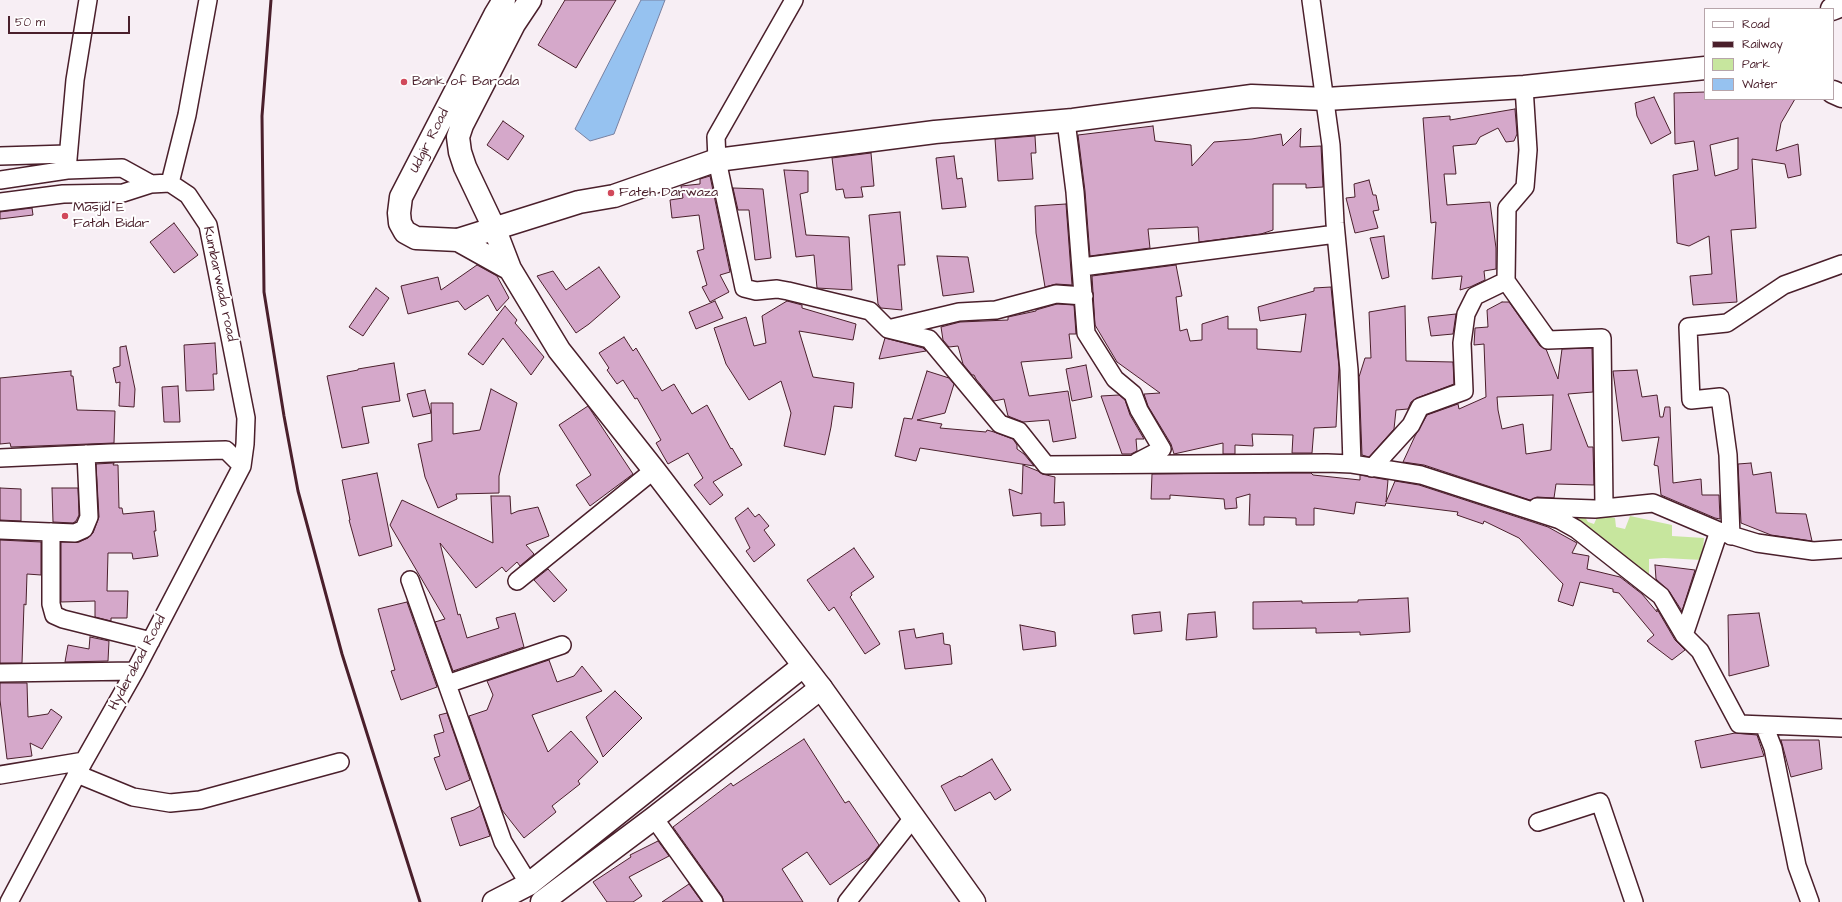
<!DOCTYPE html>
<style>
body{margin:0}
#map{position:relative;width:1842px;height:902px;overflow:hidden;background:#f7eef4;font-family:"Architects Daughter",sans-serif}
canvas{display:block}
.legend{position:absolute;left:1704px;top:8px;width:130px;height:92px;box-sizing:border-box;background:#fff;border:1px solid #b7a5aa;margin:0;padding:5px 7px;list-style:none;font-size:12px;color:#4a1f2b}
.legend li{display:flex;align-items:center;gap:8px;height:20px}
.legend b{width:20px;border:1px solid #b7a5aa}
.scale{position:absolute;left:8px;top:16px;width:122px;height:18px;box-sizing:border-box;border:2px solid #4a1f2b;border-top:0;padding-left:5px;font-size:12px;line-height:14px;white-space:nowrap;color:#4a1f2b;-webkit-text-stroke:3px #fff;paint-order:stroke}
</style>
<div id="map">
<canvas width="1842" height="902"></canvas>
<ul class="legend">
<li><b style="height:5px;background:#fff"></b>Road</li>
<li><b style="height:5px;background:#4a1f2b"></b>Railway</li>
<li><b style="height:11px;background:#c7e69e"></b>Park</li>
<li><b style="height:11px;background:#96c2f0"></b>Water</li>
</ul>
<div class="scale">50 m</div>
</div>
<script>
const ctx = document.querySelector('canvas').getContext('2d');
ctx.lineJoin = 'round';
function fill(path, color) { ctx.fillStyle = color; ctx.fill(path, 'evenodd'); }
const shape = rows => new Path2D(rows.map(r => 'M' + r).join(''));
function strokePath(path, color, width, dash) { ctx.strokeStyle = color; ctx.lineWidth = width; ctx.lineCap = dash ? 'butt' : 'round'; ctx.setLineDash(dash || []); ctx.stroke(path); }
function label(font, color, halo, rows, align = 'center') {
  ctx.font = font + ' "Architects Daughter",sans-serif'; ctx.lineWidth = 4; ctx.setLineDash([]); ctx.textBaseline = 'middle'; ctx.strokeStyle = halo; ctx.fillStyle = color; for (const [text, x, y, turn = 0] of rows) {
    ctx.save(); ctx.translate(x, y); ctx.rotate((+turn || 0) * Math.PI / 180); ctx.textAlign = isNaN(turn) ? turn : align; if (halo) ctx.strokeText(text, 0, 0); ctx.fillText(text, 0, 0); ctx.restore();
  }
}
fill(shape([
 [1565,513,1585,517,1588,522,1594,524,1598,515,1615,518,1616,527,1625,529,1630,516,1672,525,1672,536,1704,538,1702,560,1664,558,1649,559,1649,576]
]), '#c7e69e');
const water = shape([
 [641,0,665,0,614,134,590,141,575,129,641,0]
]);
fill(water, '#96c2f0');
strokePath(water, '#7881a1', 1);
const building = shape([
 [565,0,616,0,576,68,538,45,565,0],
 [1705,92,1705,99,1795,99,1781,123,1776,151,1798,144,1801,175,1788,178,1785,164,1752,159,1756,228,1731,230,1737,302,1693,305,1690,276,1712,274,1709,236,1689,246,1677,243,1673,175,1698,170,1694,141,1675,144,1674,93,1705,92],
 [1738,138,1738,169,1715,176,1710,145,1738,138],
 [1654,97,1671,133,1651,144,1637,116,1635,103,1654,97],
 [1515,109,1517,134,1514,141,1506,142,1498,128,1480,137,1476,144,1453,146,1456,174,1444,174,1447,205,1490,202,1496,248,1496,269,1484,271,1485,280,1470,287,1460,290,1462,276,1432,279,1436,222,1431,223,1423,118,1450,116,1450,120,1515,109],
 [503,121,524,136,508,160,487,145,503,121],
 [1153,126,1155,141,1191,145,1192,166,1214,142,1252,139,1281,134,1283,146,1301,128,1300,147,1321,146,1323,187,1306,188,1306,184,1273,184,1273,230,1261,234,1199,242,1198,227,1148,229,1150,248,1090,256,1085,191,1078,135,1153,126],
 [1035,136,1036,153,1031,153,1033,179,998,181,995,139,1035,136],
 [871,153,874,186,861,187,863,197,845,198,843,189,836,190,832,158,871,153],
 [954,156,957,179,962,178,966,207,942,209,936,158,954,156],
 [784,170,808,171,808,192,800,194,806,235,849,237,852,290,817,288,814,255,796,257,784,170],
 [710,176,730,272,720,275,729,292,710,302,702,287,707,285,697,251,704,249,699,215,672,218,670,200,683,198,681,186,700,184,700,179,710,176],
 [1369,180,1373,195,1376,195,1379,210,1373,211,1378,228,1355,233,1346,198,1355,197,1354,184,1369,180],
 [733,188,763,189,771,258,755,260,749,210,738,210,733,188],
 [1066,204,1072,285,1056,284,1045,287,1036,233,1035,206,1066,204],
 [32,208,33,215,0,219,0,212,32,208],
 [900,212,905,265,898,265,902,310,881,308,878,304,869,215,900,212],
 [174,223,198,255,174,273,150,242,174,223],
 [1384,236,1389,277,1382,279,1370,238,1384,236],
 [937,256,968,257,974,292,943,296,937,256],
 [477,265,497,276,509,298,497,311,488,295,465,310,458,301,408,314,401,286,438,277,441,290,477,265],
 [1176,265,1182,296,1176,297,1180,331,1187,329,1190,341,1202,340,1202,324,1228,316,1228,329,1257,329,1257,349,1301,352,1306,314,1260,321,1258,307,1314,291,1314,288,1331,287,1339,367,1336,427,1314,428,1312,453,1292,453,1293,435,1252,434,1253,446,1235,445,1235,454,1223,454,1223,443,1174,454,1171,444,1148,406,1144,394,1160,393,1117,362,1095,325,1092,276,1176,265],
 [599,267,620,297,589,324,576,333,537,276,553,271,566,290,599,267],
 [376,288,389,298,363,336,349,327,376,288],
 [715,301,723,318,696,329,689,312,715,301],
 [787,301,802,305,802,308,856,324,853,340,799,331,813,377,854,383,852,408,834,406,831,427,825,455,784,446,791,413,781,381,749,400,726,364,714,328,746,317,754,346,766,343,762,316,787,301],
 [1502,302,1509,302,1540,346,1546,349,1558,379,1562,349,1592,348,1593,392,1568,394,1588,447,1593,447,1594,485,1556,484,1554,498,1537,497,1530,500,1424,465,1403,462,1415,436,1427,415,1458,404,1459,409,1486,397,1484,344,1474,345,1475,328,1488,327,1487,310,1502,302],
 [1553,395,1551,450,1526,454,1523,424,1502,429,1498,410,1497,397,1553,395],
 [1057,304,1074,305,1076,334,1069,334,1072,358,1021,362,1029,396,1068,391,1076,438,1053,442,1049,420,1023,422,1008,416,1004,399,994,401,976,379,974,375,972,375,963,364,958,346,949,347,943,340,941,327,960,322,1008,320,1008,317,1036,311,1036,310,1057,304],
 [505,306,517,320,515,323,544,357,531,375,503,338,483,365,468,354,505,306],
 [1405,306,1406,361,1453,362,1454,384,1417,398,1411,402,1408,409,1396,410,1394,429,1369,457,1362,455,1359,377,1365,358,1371,358,1369,312,1405,306],
 [1456,314,1453,334,1431,336,1428,317,1456,314],
 [624,337,633,351,636,348,662,391,674,384,692,414,707,405,731,449,732,448,742,465,713,482,723,495,710,505,694,485,703,478,688,453,668,464,656,443,661,440,637,398,635,399,623,380,617,384,607,370,609,368,599,353,624,337],
 [885,338,923,348,926,351,879,359,885,338],
 [215,343,217,374,213,374,214,390,186,391,184,345,215,343],
 [126,346,135,389,134,407,119,406,120,382,116,383,113,368,120,366,120,347,126,346],
 [394,363,400,401,362,407,369,443,342,448,327,376,358,370,358,369,394,363],
 [1086,365,1092,397,1072,401,1066,369,1086,365],
 [1637,370,1642,397,1657,395,1660,417,1663,417,1665,407,1670,407,1673,483,1701,479,1702,495,1719,495,1720,519,1715,518,1661,495,1658,466,1654,465,1659,437,1622,441,1613,371,1637,370],
 [71,371,71,376,73,376,77,410,115,411,114,443,11,447,10,443,0,444,0,378,71,371],
 [927,371,949,378,954,384,945,413,917,420,942,424,940,428,986,432,987,430,994,432,1013,439,1017,445,1017,449,1024,454,1034,466,920,448,916,461,895,456,904,418,912,419,927,371],
 [178,386,180,422,164,422,162,387,178,386],
 [491,389,517,403,499,476,499,493,456,494,457,499,438,508,425,477,418,444,432,441,431,403,453,403,453,434,480,430,491,389],
 [425,390,431,413,413,417,407,394,425,390],
 [1119,395,1125,400,1130,415,1144,439,1136,439,1137,451,1131,454,1122,454,1101,396,1119,395],
 [588,406,633,474,590,506,576,485,591,475,559,425,588,406],
 [114,463,113,465,118,465,119,508,122,508,123,514,154,511,156,531,154,531,158,556,133,559,132,553,108,553,107,591,128,591,127,618,111,618,111,621,95,617,95,601,61,602,61,542,79,542,88,538,93,533,99,517,96,464,114,463],
 [1751,463,1753,475,1771,472,1776,513,1806,514,1812,541,1771,535,1741,523,1738,464,1751,463],
 [1023,465,1038,471,1042,474,1055,477,1054,503,1064,502,1065,525,1041,526,1041,513,1013,516,1009,489,1022,494,1023,465],
 [377,473,392,546,359,556,349,520,350,520,342,480,377,473],
 [1268,473,1311,473,1313,475,1360,480,1360,475,1388,480,1386,502,1395,481,1419,485,1548,527,1577,543,1572,553,1589,556,1587,569,1620,577,1642,594,1657,612,1657,609,1675,640,1685,650,1672,660,1647,641,1654,635,1619,593,1613,592,1613,589,1580,582,1573,606,1558,601,1563,584,1519,538,1484,521,1483,524,1457,515,1458,512,1386,503,1385,506,1356,502,1354,514,1314,508,1314,525,1296,525,1296,518,1264,517,1264,525,1249,525,1250,494,1236,498,1237,508,1225,509,1224,499,1170,495,1170,499,1151,499,1152,474,1268,473],
 [0,488,21,489,21,521,0,520,0,488],
 [52,488,78,488,79,515,76,521,73,523,53,522,52,488],
 [491,496,510,496,511,514,518,511,538,507,549,536,526,545,534,554,520,566,517,562,506,572,502,567,476,588,440,543,458,615,460,614,467,638,499,628,496,618,515,613,524,647,453,671,435,622,445,619,390,525,402,500,493,543,491,496],
 [748,508,755,517,759,514,769,526,764,530,775,545,754,562,746,551,750,548,735,518,748,508],
 [0,540,41,542,41,575,27,574,26,605,24,604,22,663,0,663,0,540],
 [854,548,874,577,851,593,852,595,850,597,880,644,865,654,834,607,829,611,807,580,854,548],
 [1655,565,1695,570,1682,611,1669,591,1656,579,1655,565],
 [548,569,567,590,554,602,534,580,548,569],
 [1408,598,1410,632,1360,635,1360,632,1316,633,1316,628,1253,629,1253,602,1302,601,1302,603,1358,602,1358,600,1408,598],
 [407,602,437,687,401,700,391,671,395,670,378,609,407,602],
 [1160,612,1162,631,1134,634,1132,615,1160,612],
 [1215,612,1217,637,1186,640,1188,614,1215,612],
 [1759,613,1769,666,1729,676,1728,615,1759,613],
 [1020,625,1055,632,1056,646,1023,650,1020,625],
 [914,629,916,638,943,633,944,644,950,645,952,664,905,669,899,631,914,629],
 [90,637,109,641,108,661,65,662,68,645,89,649,90,637],
 [549,660,557,682,574,676,582,666,602,691,532,715,548,752,571,731,598,762,578,781,580,784,552,806,556,812,524,838,502,810,469,716,487,710,493,695,487,681,549,660],
 [0,683,27,683,28,717,48,714,51,709,62,717,42,749,30,743,32,756,7,759,0,700,0,683],
 [615,691,642,718,603,757,586,717,615,691],
 [447,713,470,780,446,790,434,758,440,756,434,735,444,732,439,715,447,713],
 [1735,733,1757,735,1764,756,1701,768,1695,741,1735,733],
 [804,739,845,803,849,801,879,845,869,858,830,885,807,852,782,869,803,902,724,902,722,896,673,827,731,783,733,786,804,739],
 [1781,740,1819,740,1822,769,1791,777,1781,740],
 [992,759,1011,790,995,800,990,792,955,811,941,786,960,776,961,777,992,759],
 [480,806,490,836,460,846,451,818,474,810,480,806],
 [658,841,669,856,629,877,642,896,633,902,607,902,593,882,631,857,630,855,658,841],
 [689,884,702,902,662,902,689,884]
]);
fill(building, '#d5a8ca');
strokePath(building, '#4a1f2b', 1);
const minor = shape([
 [794,0,716,137,717,160,744,288,756,291,777,289,788,291,870,311,888,329,929,339,1000,424,1019,431,1046,465,1327,463,1352,464,1421,475,1560,520,1576,529,1661,596,1684,635,1700,651,1739,724,1842,728],
 [1311,0,1331,145,1335,223,1349,370,1352,464],
 [1066,121,1075,192,1086,333,1115,379,1133,394,1139,410,1162,449,1137,462],
 [0,156,67,154],
 [67,170,75,80,88,0],
 [0,180,67,170,122,168,151,184,170,183,188,195,208,225,246,418,245,444,242,466,135,671,84,761,9,902],
 [170,183,187,115,208,0],
 [0,202,63,194,123,193,151,184],
 [1082,267,1336,234],
 [1506,281,1548,340,1602,338,1604,507],
 [892,328,959,312,996,310,1056,294,1084,296],
 [0,458,110,453,226,450,242,466],
 [1372,468,1411,425,1420,407,1464,391,1462,343,1466,314,1475,296,1506,281,1507,208,1525,187,1528,150,1524,87],
 [1537,507,1595,509,1653,503,1719,531,1684,635],
 [0,530,75,533,84,529,89,517,86,454],
 [51,532,51,604,54,615,63,619,151,641],
 [1721,532,1757,543,1813,551,1842,549],
 [1731,536,1728,455,1720,397,1691,400,1688,327,1727,323,1784,285,1842,264],
 [410,580,503,842,529,884],
 [517,581,654,470],
 [0,673,135,671],
 [447,684,562,645],
 [1764,725,1773,748,1797,866,1810,902],
 [77,774,133,797,170,803,200,800,340,762],
 [0,775,84,761],
 [654,818,714,902],
 [1538,822,1600,802,1634,902],
 [847,902,913,818]
]);
const major = shape([
 [1832,9,1842,5],
 [1833,92,1842,96],
 [458,240,579,202,614,196,717,160,935,132,1073,120,1252,96,1326,99,1524,87,1705,68],
 [494,902,529,884,803,666],
 [542,902,654,818,821,688]
]);
const highway = shape([
 [504,0,495,15,401,197,399,213,400,223,405,232,416,238,458,240,510,269],
 [530,0,514,24,462,125,458,137,460,152,465,167,495,230,510,269,559,350,654,470,821,688,974,902]
]);
strokePath(minor, '#4a1f2b', 20);
strokePath(major, '#4a1f2b', 25);
strokePath(highway, '#4a1f2b', 25);
strokePath(minor, '#fff', 17);
strokePath(major, '#fff', 22);
strokePath(highway, '#fff', 22);
strokePath(shape([
 [271,0,262,116,264,292,284,416,298,491,342,654,420,902]
]), '#4a1f2b', 3);
for (const [x, y, r, color] of [
 [404,82,4,"#d1495b"],
 [611,193,4,"#d1495b"],
 [65,216,4,"#d1495b"]
]) { const dot = new Path2D(); dot.arc(x, y, r, 0, 2 * Math.PI); ctx.fillStyle = color; ctx.fill(dot); strokePath(dot, '#fff', 1.5); }
label('14px', '#4a1f2b', '#fff', [
 ["Bank of Baroda",412,82],
 ["Fateh Darwaza",619,193],
 ["Masjid E",73,208],
 ["Fatah Bidar",73,224]
], 'left');
label('14px', '#4a1f2b', '#fff', [
 ["Udgir Road",430,141,-63],
 ["Kumbarwada road",219,284,78],
 ["Hyderabad Road",138,663,-62]
]);
</script>
